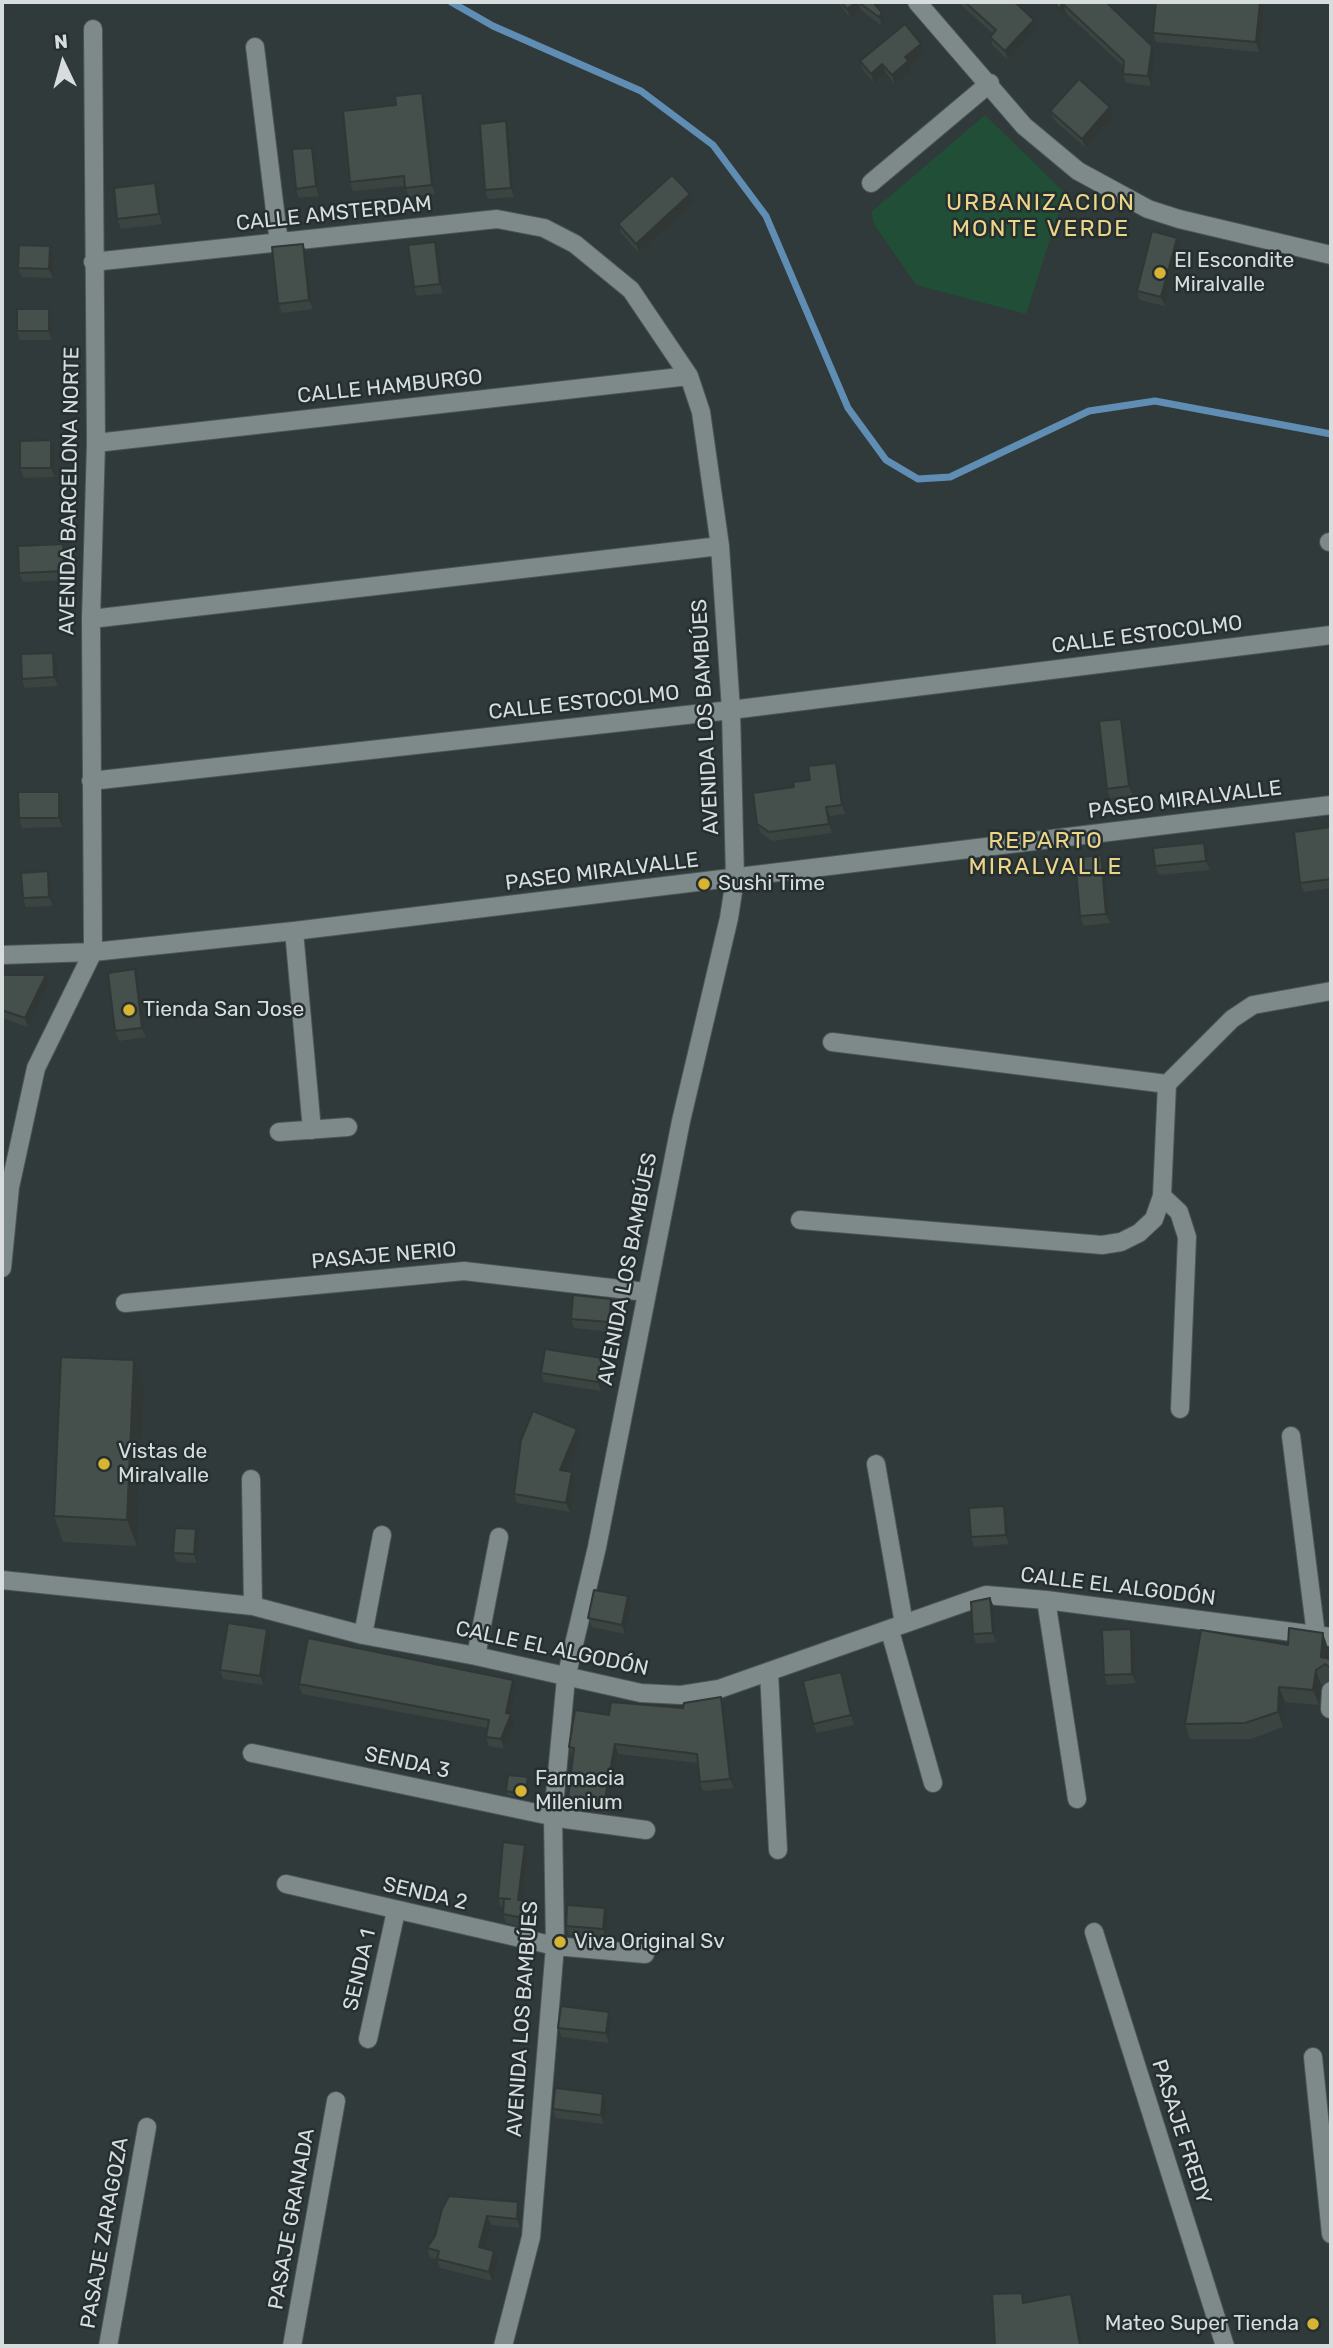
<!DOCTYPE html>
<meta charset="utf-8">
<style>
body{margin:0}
#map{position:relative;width:1333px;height:2348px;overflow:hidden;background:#303a3a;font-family:Rubik,sans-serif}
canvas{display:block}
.frame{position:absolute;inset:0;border:4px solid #d7dcdd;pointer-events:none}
.north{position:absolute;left:28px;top:28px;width:70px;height:70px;-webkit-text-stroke:5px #262f30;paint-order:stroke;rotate:355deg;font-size:19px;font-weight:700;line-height:28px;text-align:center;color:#d7dcdd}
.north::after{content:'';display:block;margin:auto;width:24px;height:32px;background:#d7dcdd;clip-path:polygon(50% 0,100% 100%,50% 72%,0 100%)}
</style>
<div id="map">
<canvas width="1333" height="2348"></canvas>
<div class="frame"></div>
<div class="north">N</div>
</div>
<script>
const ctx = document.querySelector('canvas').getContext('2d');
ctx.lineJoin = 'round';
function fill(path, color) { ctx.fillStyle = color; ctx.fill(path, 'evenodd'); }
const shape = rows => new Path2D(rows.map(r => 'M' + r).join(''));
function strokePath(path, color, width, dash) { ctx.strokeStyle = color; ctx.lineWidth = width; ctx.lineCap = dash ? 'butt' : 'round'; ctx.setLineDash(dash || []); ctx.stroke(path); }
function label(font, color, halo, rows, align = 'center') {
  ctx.font = font + ' Rubik,sans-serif'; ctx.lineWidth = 5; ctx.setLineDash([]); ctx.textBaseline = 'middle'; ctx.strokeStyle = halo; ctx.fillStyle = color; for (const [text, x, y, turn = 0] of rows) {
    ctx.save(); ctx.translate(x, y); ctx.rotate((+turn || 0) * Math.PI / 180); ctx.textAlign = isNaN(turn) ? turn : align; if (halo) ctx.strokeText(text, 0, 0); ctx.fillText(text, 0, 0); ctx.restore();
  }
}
fill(shape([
 [985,115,1065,193,1026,314,916,285,874,224,871,212]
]), '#204e36');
strokePath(shape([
 [451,2,493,26,641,91,713,145,766,216,848,408,886,460,918,479,950,477,1089,411,1155,401,1331,434]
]), '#5f8db4', 7);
const minor = shape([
 [917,2,1024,126,1078,171,1148,209,1179,219,1331,255],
 [255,47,279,243],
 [871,183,990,83],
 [93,262,497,219,544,228,575,244,631,290,689,376,701,412,720,546,731,710,735,879,729,918,681,1121,597,1547,566,1678,553,1817,555,1946,531,2237,503,2346],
 [96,443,689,376],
 [1329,542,1331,542],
 [91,619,720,546],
 [91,781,731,710,1331,635],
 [294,931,312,1130],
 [2,955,93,952,294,931,1331,805],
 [832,1042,1167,1084],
 [279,1132,348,1127],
 [1162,1196,1179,1212,1187,1237,1180,1409],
 [800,1220,1102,1245,1121,1242,1139,1233,1154,1219,1162,1196,1167,1084,1232,1019,1253,1005,1331,991],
 [2,1268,10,1187,36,1068,93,952,91,619,96,443,93,29],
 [125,1303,464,1271,646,1292],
 [1291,1436,1316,1635],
 [876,1464,904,1624],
 [251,1479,253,1606],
 [2,1580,253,1606,363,1635,476,1656,641,1693,681,1695,719,1689,986,1595,1046,1600,1331,1637],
 [1046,1600,1077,1799],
 [890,1631,933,1783],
 [363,1635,382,1535],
 [476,1656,499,1537],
 [769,1672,778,1850],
 [1330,1709,1331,1691],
 [252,1753,565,1819,646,1830],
 [286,1884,555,1946,645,1954],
 [1094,1932,1225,2346],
 [368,2039,396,1911],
 [1313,2057,1331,2234],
 [108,2346,147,2127],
 [292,2346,336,2101]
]);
strokePath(minor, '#4d5556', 20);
strokePath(minor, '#7e898a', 18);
fill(shape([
 [838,2,873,2,886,23,882,26,861,10,850,18],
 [958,2,1015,2,1034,20,1037,29,1008,60,993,46,990,37,993,34],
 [1055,2,1109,2,1108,4,1152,46,1155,55,1151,86,1126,83,1123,74,1124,67,1066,13,1061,18],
 [1156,2,1265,2,1259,52,1156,42,1153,33],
 [925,53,910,65,912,70,895,84,886,73,874,83,863,70,860,61],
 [422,93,426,102,435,194,409,197,405,186,353,191,350,182,396,105],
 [1110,107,1113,116,1086,148,1054,120,1050,111],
 [506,121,509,131,514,197,488,199,485,190],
 [316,157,319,196,299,198,296,189],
 [159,192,162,224,121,229,117,219],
 [693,203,639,253,622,234,618,224],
 [303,244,306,253,313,309,282,313,278,304],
 [1180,247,1165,306,1140,300,1137,291],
 [438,251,443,293,417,296,414,287],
 [53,256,53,278,22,277,18,268],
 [52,318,52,340,20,340,17,331],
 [51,440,55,449,55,477,24,478,20,468],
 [63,544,67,553,68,580,23,582,19,573],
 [53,653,57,662,58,686,25,688,22,679],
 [1121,719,1124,728,1133,796,1110,798,1107,789],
 [836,763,839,772,845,814,830,816,832,833,772,841,761,833,757,824,794,787,810,780],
 [62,801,62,827,22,828,19,818],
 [1331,827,1331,888,1304,892,1300,883],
 [1208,852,1210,870,1159,875,1155,866],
 [1101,855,1105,864,1110,923,1084,926,1080,916],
 [51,880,53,906,26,907,23,898],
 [2,975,46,975,49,984,28,1027,2,1018],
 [138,979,146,1037,119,1041,115,1031],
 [615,1308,612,1332,574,1328,571,1319],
 [134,1360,144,1386,137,1546,63,1542,54,1516],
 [605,1367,601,1391,544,1382,541,1373],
 [577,1429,580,1438,566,1471,575,1481,570,1512,517,1503,514,1494],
 [1007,1515,1009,1544,974,1547,971,1537],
 [196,1529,199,1538,197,1563,177,1562,173,1553],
 [628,1596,631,1606,625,1634,592,1627,588,1618],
 [994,1607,996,1642,976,1644,973,1634],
 [271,1638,264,1685,223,1679,220,1670],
 [1134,1638,1136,1683,1107,1685,1104,1675],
 [1288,1645,1328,1648,1327,1658,1331,1659,1331,1680,1321,1685,1319,1705,1285,1702,1283,1727,1251,1739,1190,1739,1185,1724],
 [841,1672,844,1682,854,1725,817,1733,813,1724],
 [299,1684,516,1689,511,1714,515,1723,504,1749,489,1746,486,1737,487,1728,302,1694],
 [721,1697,724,1707,734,1788,703,1791,700,1782,698,1763,618,1754,608,1813,571,1808,568,1799,573,1757,572,1757,569,1747,609,1715,683,1708],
 [528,1777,529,1782,527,1799,507,1795,506,1791],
 [528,1854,523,1900,525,1901,528,1910,526,1928,506,1923,503,1914,503,1907,501,1907,498,1898],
 [608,1917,606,1938,569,1935,566,1926],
 [609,2012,612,2021,609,2043,562,2037,558,2028],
 [603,2094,607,2103,604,2124,556,2118,553,2109],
 [518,2202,522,2212,520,2228,491,2225,485,2248,494,2251,498,2260,492,2281,440,2268,437,2259,430,2258,427,2248,435,2236]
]), '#3b4441');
fill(shape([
 [857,2,858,2,861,10,850,18,847,9],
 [1260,2,1265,2,1259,52,1256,42],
 [1063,4,1066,13,1061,18,1058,9],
 [882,13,886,23,882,26,879,17],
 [1034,20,1037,29,1008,60,1005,51],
 [921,44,925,53,910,65,912,70,895,84,892,75,905,57],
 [1152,46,1155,55,1151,86,1148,76],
 [882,64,886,73,874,83,871,74],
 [422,93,426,102,435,194,432,185],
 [1110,107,1113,116,1086,148,1082,139],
 [506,121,509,131,514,197,511,188],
 [312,148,316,157,319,196,316,186],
 [155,183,159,192,162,224,159,214],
 [690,194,693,203,639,253,636,244],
 [1177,238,1180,247,1165,306,1161,297],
 [435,242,438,251,443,293,440,284],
 [303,244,306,253,313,309,309,300],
 [50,246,53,256,53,278,49,269],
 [49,309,52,318,52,340,49,331],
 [51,440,55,449,55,477,51,468],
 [63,544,67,553,68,580,65,571],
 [53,653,57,662,58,686,54,677],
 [1121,719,1124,728,1133,796,1129,786],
 [836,763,839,772,845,814,842,805],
 [59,792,62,801,62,827,59,818],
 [826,807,830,816,832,833,829,824],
 [1204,843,1208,852,1210,870,1206,861],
 [1101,855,1105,864,1110,923,1106,914],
 [48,871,51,880,53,906,49,897],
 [135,969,138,979,146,1037,142,1028],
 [46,975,49,984,28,1027,25,1018],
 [611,1299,615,1308,612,1332,609,1322],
 [602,1358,605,1367,601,1391,598,1382],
 [134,1360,144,1386,137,1546,127,1520],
 [577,1429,580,1438,563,1479,560,1470],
 [572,1472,575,1481,570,1512,566,1503],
 [1004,1506,1007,1515,1009,1544,1006,1535],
 [196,1529,199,1538,197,1563,194,1554],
 [628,1596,631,1606,625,1634,622,1625],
 [990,1598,994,1607,996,1642,993,1633],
 [267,1629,271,1638,264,1685,260,1676],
 [1131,1629,1134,1638,1136,1683,1132,1674],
 [1323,1633,1328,1648,1327,1665,1321,1657],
 [1316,1670,1321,1685,1319,1705,1313,1690],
 [841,1672,844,1682,854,1725,851,1715],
 [513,1680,516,1689,510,1718,511,1714,515,1723,504,1749,501,1739],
 [1279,1687,1285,1702,1283,1727,1278,1712],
 [721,1697,724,1707,734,1788,730,1779],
 [615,1744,618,1754,608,1813,604,1804],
 [528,1777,529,1782,527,1799,525,1795],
 [525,1845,528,1854,522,1909,518,1900],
 [525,1901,528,1910,526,1928,523,1918],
 [605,1908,608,1917,606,1938,603,1929],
 [609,2012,612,2021,609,2043,606,2033],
 [603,2094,607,2103,604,2124,601,2115],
 [518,2202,522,2212,520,2228,517,2219],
 [487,2216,491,2225,483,2256,479,2247],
 [494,2251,498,2260,492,2281,489,2272],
 [1071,2294,1075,2306,1082,2346,1080,2346]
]), '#303735');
const building = shape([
 [841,2,857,2,847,9,841,2],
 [858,2,873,2,882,13,879,17,858,2],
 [965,2,1015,2,1034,20,1005,51,990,37,996,30,965,2],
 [1055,2,1106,2,1152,46,1148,76,1123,74,1124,61,1063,4,1058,9,1055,2],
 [1156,2,1260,2,1256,42,1153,33,1156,2],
 [905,24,921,44,905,57,908,61,892,75,882,64,871,74,860,61,905,24],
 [1079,79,1110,107,1082,139,1050,111,1079,79],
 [422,93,432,185,405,188,404,176,350,182,343,111,396,105,395,96,422,93],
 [506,121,511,188,485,190,480,124,506,121],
 [312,148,316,186,296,189,292,149,312,148],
 [672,175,690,194,636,244,618,224,672,175],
 [155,183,159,214,117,219,114,188,155,183],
 [1152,231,1177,238,1161,297,1137,291,1152,231],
 [435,242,440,284,414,287,408,245,435,242],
 [303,244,309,300,278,304,272,247,303,244],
 [19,245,50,246,49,269,18,268,19,245],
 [17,309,49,309,49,331,17,331,17,309],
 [51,440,51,468,20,468,20,441,51,440],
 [63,544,65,571,19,573,18,546,63,544],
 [53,653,54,677,22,679,21,654,53,653],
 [1121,719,1129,786,1107,789,1099,721,1121,719],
 [836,763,842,805,826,807,829,824,769,832,757,824,753,793,794,787,793,782,810,780,808,766,836,763],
 [18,792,59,792,59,818,19,818,18,792],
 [1331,827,1331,879,1300,883,1294,832,1331,827],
 [1204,843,1206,861,1155,866,1153,848,1204,843],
 [1101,855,1106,914,1080,916,1075,858,1101,855],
 [48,871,49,897,23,898,21,873,48,871],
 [135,969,142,1028,115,1031,108,973,135,969],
 [2,975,46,975,25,1018,2,1010,2,975],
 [573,1295,611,1299,609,1322,571,1319,573,1295],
 [545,1349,602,1358,598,1382,541,1373,545,1349],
 [61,1357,134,1360,127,1520,54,1516,61,1357],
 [533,1411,577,1429,560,1470,572,1472,566,1503,514,1494,521,1440,533,1411],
 [1004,1506,1006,1535,971,1537,969,1508,1004,1506],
 [175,1528,196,1529,194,1554,173,1553,175,1528],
 [594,1590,628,1596,622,1625,588,1618,594,1590],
 [990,1598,993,1633,973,1634,971,1602,990,1598],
 [228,1623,267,1629,260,1676,220,1670,228,1623],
 [1289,1628,1323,1633,1321,1657,1331,1659,1331,1668,1325,1664,1316,1670,1313,1690,1279,1687,1278,1712,1245,1723,1185,1724,1201,1630,1288,1645,1289,1628],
 [1131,1629,1132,1674,1104,1675,1102,1630,1131,1629],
 [308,1638,513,1680,506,1713,511,1714,501,1739,486,1737,489,1720,299,1684,308,1638],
 [841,1672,851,1715,813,1724,803,1681,841,1672],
 [721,1697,730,1779,700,1782,697,1754,615,1744,604,1804,568,1799,574,1748,569,1747,575,1710,609,1715,611,1702,683,1708,684,1703,721,1697],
 [508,1775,528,1777,525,1795,506,1791,508,1775],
 [503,1842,525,1845,518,1900,525,1901,523,1918,503,1914,504,1899,510,1899,498,1898,503,1842],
 [567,1905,605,1908,603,1929,566,1926,567,1905],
 [561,2006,609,2012,606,2033,558,2028,561,2006],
 [555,2088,603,2094,601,2115,553,2109,555,2088],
 [449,2196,518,2202,517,2219,487,2216,479,2247,494,2251,489,2272,437,2259,439,2251,427,2248,435,2236,442,2209,449,2196],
 [1022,2293,1023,2303,1071,2294,1080,2346,995,2346,992,2294,1022,2293]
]);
fill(building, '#454f4c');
strokePath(building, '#303735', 2);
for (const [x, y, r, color] of [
 [1160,273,7,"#d7b434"],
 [704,884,7,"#d7b434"],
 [129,1010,7,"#d7b434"],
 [104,1464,7,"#d7b434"],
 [521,1791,7,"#d7b434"],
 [560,1942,7,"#d7b434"],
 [1313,2324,7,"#d7b434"]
]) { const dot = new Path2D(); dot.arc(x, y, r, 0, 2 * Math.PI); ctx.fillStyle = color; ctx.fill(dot); strokePath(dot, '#262f30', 2.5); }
label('21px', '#d7dcdd', '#262f30', [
 ["CALLE AMSTERDAM",334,214,-6],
 ["CALLE HAMBURGO",390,387,-6],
 ["AVENIDA BARCELONA NORTE",70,491,-89],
 ["CALLE ESTOCOLMO",1147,635,-7],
 ["CALLE ESTOCOLMO",584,703,-6],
 ["AVENIDA LOS BAMBÚES",706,717,-93],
 ["PASEO MIRALVALLE",1185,800,-7],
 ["PASEO MIRALVALLE",602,872,-7],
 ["PASAJE NERIO",384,1256,-5],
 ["AVENIDA LOS BAMBÚES",628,1269,-79],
 ["CALLE EL ALGODÓN",1118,1587,7],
 ["CALLE EL ALGODÓN",552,1649,12],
 ["SENDA 3",407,1763,12],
 ["SENDA 2",425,1894,13],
 ["SENDA 1",360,1970,-77],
 ["AVENIDA LOS BAMBÚES",523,2019,-86],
 ["PASAJE FREDY",1181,2132,72],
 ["PASAJE GRANADA",292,2219,-80],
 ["PASAJE ZARAGOZA",105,2233,-80]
]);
label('21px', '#d7dcdd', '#262f30', [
 ["El Escondite",1174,261],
 ["Miralvalle",1174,285],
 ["Sushi Time",718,884],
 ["Tienda San Jose",143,1010],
 ["Vistas de",118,1452],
 ["Miralvalle",118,1476],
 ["Farmacia",535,1779],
 ["Milenium",535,1803],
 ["Viva Original Sv",574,1942],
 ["Mateo Super Tienda",1299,2324,"right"]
], 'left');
ctx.letterSpacing = '2px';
label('23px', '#ecd588', '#262f30', [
 ["URBANIZACION",1041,203],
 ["MONTE VERDE",1041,229],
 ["REPARTO",1046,841],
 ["MIRALVALLE",1046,867]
]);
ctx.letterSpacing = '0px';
</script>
